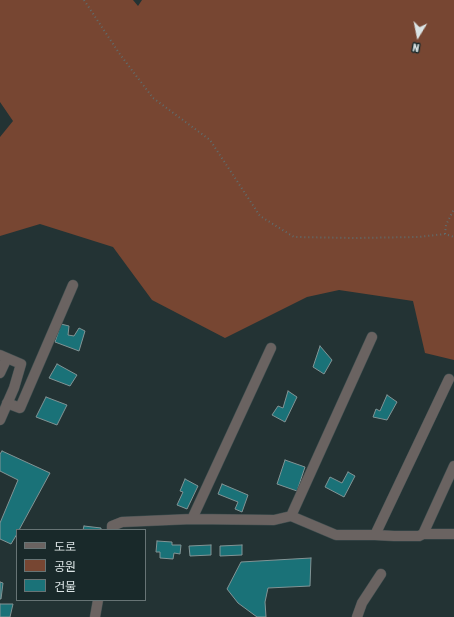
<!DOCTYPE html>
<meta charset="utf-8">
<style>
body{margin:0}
#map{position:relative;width:454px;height:617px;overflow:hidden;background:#233334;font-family:"Asap Condensed","Noto Sans KR",sans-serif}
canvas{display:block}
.legend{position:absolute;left:16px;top:529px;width:130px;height:72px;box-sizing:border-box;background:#19292a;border:1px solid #677475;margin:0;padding:5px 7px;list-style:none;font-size:12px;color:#dbe4e5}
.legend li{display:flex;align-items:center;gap:8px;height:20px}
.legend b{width:20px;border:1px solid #677475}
.north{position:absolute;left:398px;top:16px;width:40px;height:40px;-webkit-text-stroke:3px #19292a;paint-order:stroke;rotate:190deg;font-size:11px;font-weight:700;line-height:16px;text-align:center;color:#dbe4e5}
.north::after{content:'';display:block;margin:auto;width:14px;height:18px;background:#dbe4e5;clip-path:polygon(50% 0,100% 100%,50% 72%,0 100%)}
</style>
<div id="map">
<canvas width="454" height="617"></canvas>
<ul class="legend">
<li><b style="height:5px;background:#6a6361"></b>도로</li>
<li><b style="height:11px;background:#774632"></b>공원</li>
<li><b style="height:11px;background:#1a7278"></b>건물</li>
</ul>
<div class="north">N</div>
</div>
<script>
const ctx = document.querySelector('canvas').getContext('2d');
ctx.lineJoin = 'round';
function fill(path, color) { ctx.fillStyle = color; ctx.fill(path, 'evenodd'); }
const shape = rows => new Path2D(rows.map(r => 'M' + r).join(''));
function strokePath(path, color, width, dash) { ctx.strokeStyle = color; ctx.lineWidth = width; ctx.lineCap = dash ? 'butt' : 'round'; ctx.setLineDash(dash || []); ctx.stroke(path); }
fill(shape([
 [0,0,133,0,138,6,142,0,454,0,454,360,425,353,413,301,339,290,307,297,225,338,152,300,113,247,40,224,0,236,0,137,13,121,0,102]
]), '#774632');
const building = shape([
 [61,324,69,326,68,335,74,336,79,328,85,331,79,351,55,342,61,324],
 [320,346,332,360,324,374,313,367,320,346],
 [57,364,77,375,70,386,49,378,57,364],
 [288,391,297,397,285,422,272,415,278,406,283,408,288,391],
 [387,395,397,402,387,420,373,417,376,409,380,411,387,395],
 [46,397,67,405,57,425,36,417,46,397],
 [2,451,50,473,19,530,17,530,17,534,11,544,0,539,0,523,18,480,0,471,0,454,2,451],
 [285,460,305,467,297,491,277,484,285,460],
 [348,472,355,476,344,497,325,487,330,477,342,483,348,472],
 [185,479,198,486,187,509,177,505,183,492,180,491,185,479],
 [222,484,248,495,242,512,235,509,238,502,218,494,222,484],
 [84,526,101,528,101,530,83,530,84,526],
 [157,541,172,542,172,545,181,545,180,554,174,553,173,559,160,558,160,552,156,552,157,541],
 [211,545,211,555,190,556,189,546,211,545],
 [242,545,242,555,220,556,220,546,242,545],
 [311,558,310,586,268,588,265,602,266,617,257,617,238,603,227,589,241,562,311,558],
 [0,582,3,583,1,599,0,599,0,582],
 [0,604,13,604,10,617,0,617,0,604]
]);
fill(building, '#1a7278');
strokePath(building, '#829495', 1);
const minor = shape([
 [0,355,21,364,14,388,0,420],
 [0,373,7,358],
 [7,403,20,408,73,285],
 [291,516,372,337],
 [192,519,271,348],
 [112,530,112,526,122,522,192,519,274,520,291,516,336,535,375,535,394,536,419,536,423,534,454,534],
 [423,534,454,466],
 [375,535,449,379],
 [95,617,98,600],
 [357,617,362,603,381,574]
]);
strokePath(minor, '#404f50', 11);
strokePath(shape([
 [84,0,119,53,153,98,210,140,260,216,294,237,356,238,418,237,445,234,454,237],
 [445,234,446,225,454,209]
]), '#5f6d6e', 2, [1, 3]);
strokePath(minor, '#6a6361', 10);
</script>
